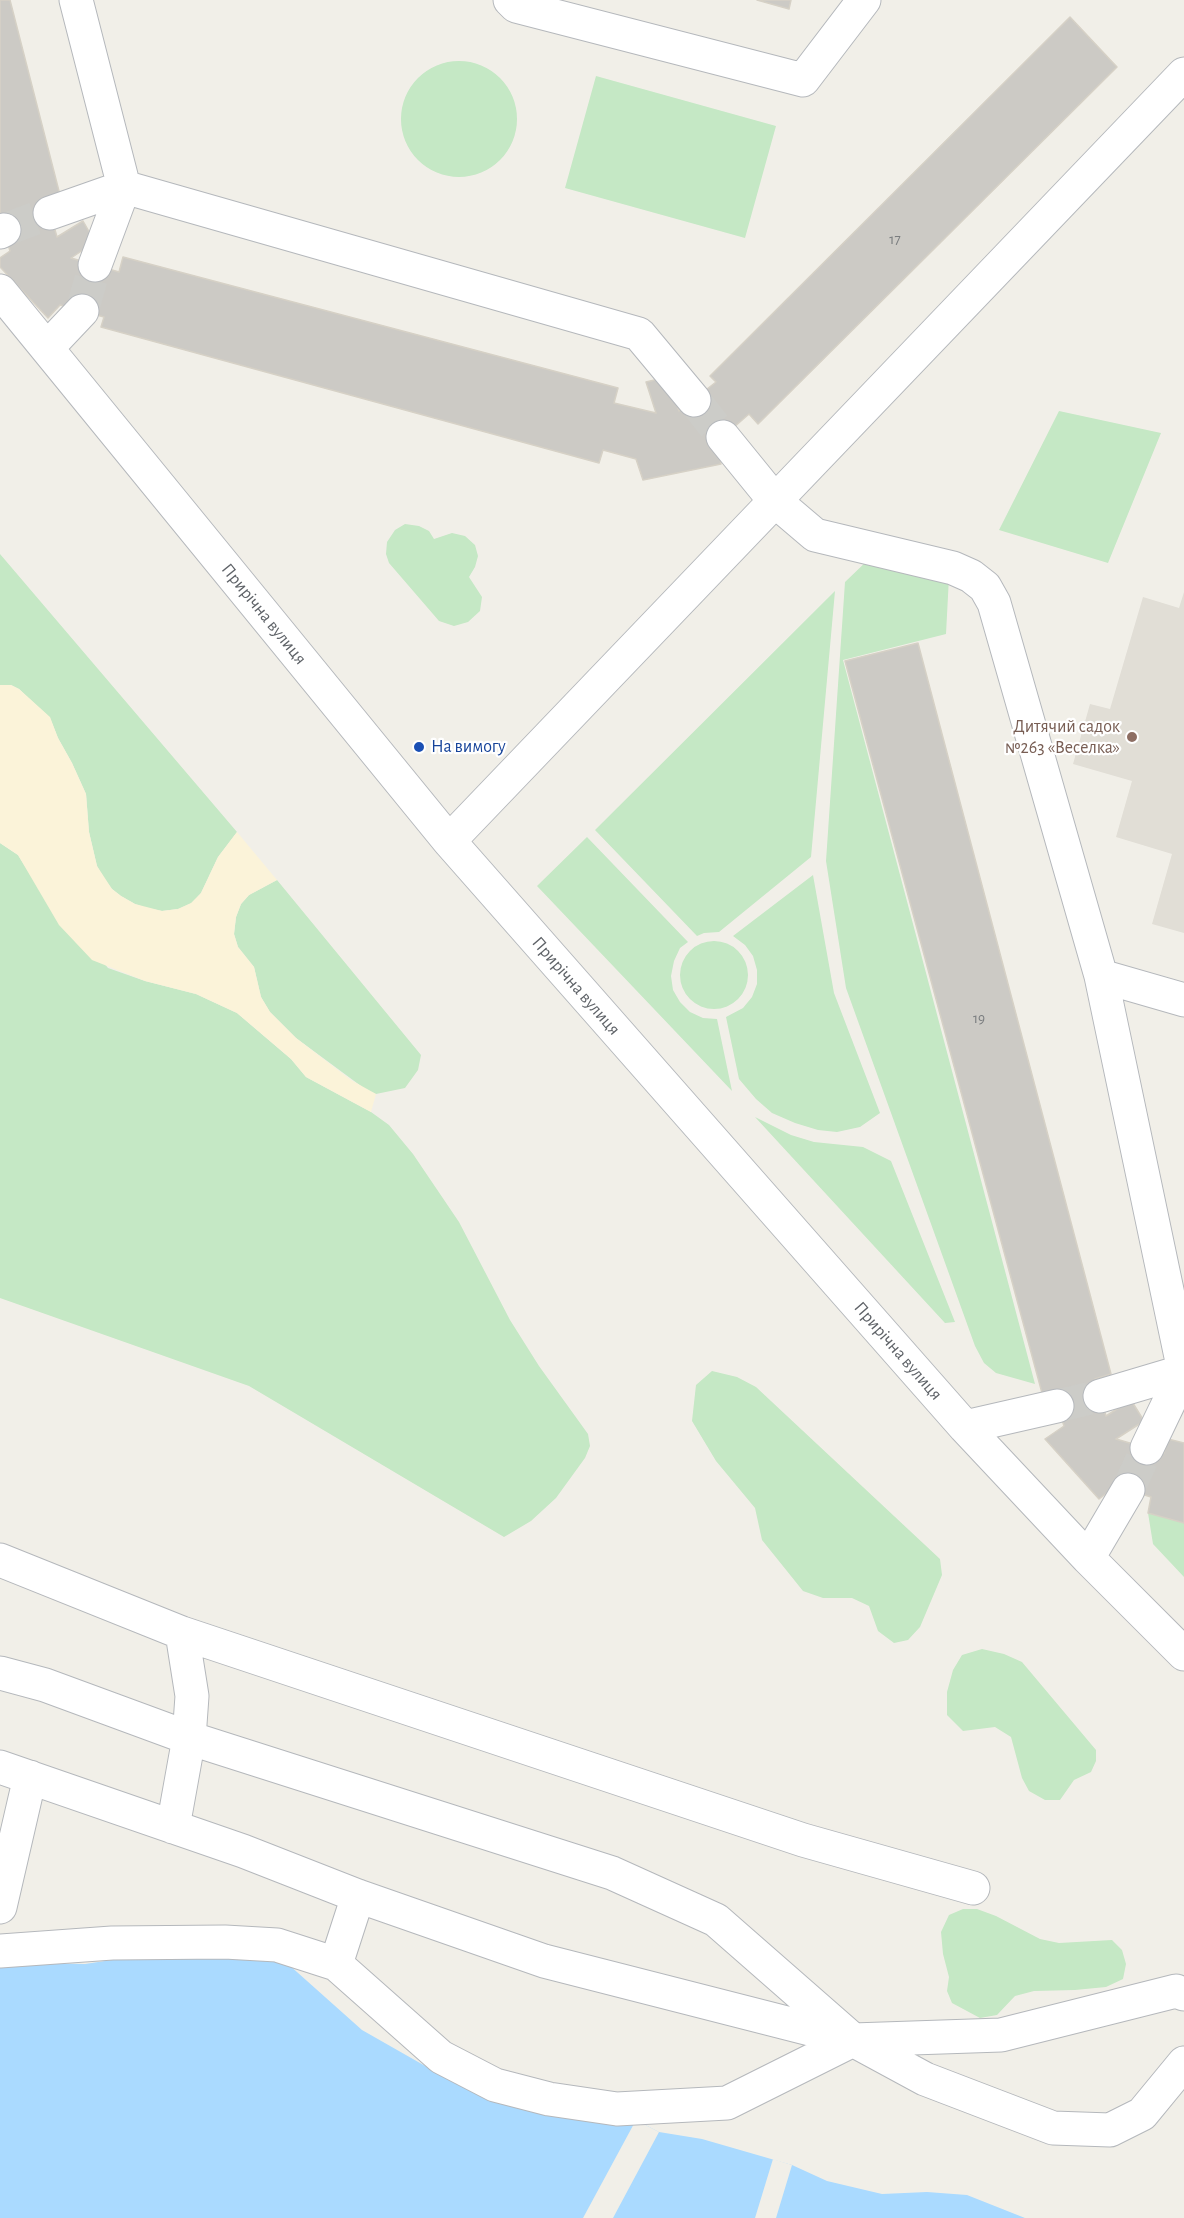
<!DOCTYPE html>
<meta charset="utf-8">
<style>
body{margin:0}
canvas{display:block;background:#f1efe8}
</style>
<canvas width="1184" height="2218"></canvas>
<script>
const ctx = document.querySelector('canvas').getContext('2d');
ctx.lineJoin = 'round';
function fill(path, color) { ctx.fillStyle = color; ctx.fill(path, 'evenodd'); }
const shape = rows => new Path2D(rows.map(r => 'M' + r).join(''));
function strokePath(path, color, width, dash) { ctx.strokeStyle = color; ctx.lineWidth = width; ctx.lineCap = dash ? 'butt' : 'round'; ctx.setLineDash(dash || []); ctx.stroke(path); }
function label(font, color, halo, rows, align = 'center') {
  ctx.font = font + ' "Alegreya Sans",sans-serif'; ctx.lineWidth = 4.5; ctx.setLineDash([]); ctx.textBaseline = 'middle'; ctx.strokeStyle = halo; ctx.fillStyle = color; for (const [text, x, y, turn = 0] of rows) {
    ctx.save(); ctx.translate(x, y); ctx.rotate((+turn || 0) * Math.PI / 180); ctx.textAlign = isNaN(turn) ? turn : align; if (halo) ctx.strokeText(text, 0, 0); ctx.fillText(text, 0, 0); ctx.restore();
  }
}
fill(shape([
 [1184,592,1184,933,1152,924,1172,854,1116,837,1132,781,1073,764,1090,704,1110,709,1143,597,1179,608]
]), '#e1ded6');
fill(shape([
 '401 119a58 58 0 1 1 116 0a58 58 0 1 1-116 0Z',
 [596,76,776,126,745,238,565,188],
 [1059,411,1161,433,1108,563,999,530],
 [405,524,419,526,429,531,434,539,452,533,465,536,475,545,478,556,475,567,469,577,482,597,480,611,468,622,454,626,439,621,389,563,386,554,387,542,395,530],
 [0,554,237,832,218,857,201,893,192,903,178,909,162,911,147,908,135,904,121,896,112,889,104,879,97,866,89,832,86,794,72,763,58,738,50,718,19,689,11,685,0,685],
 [870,558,949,577,946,634,843,660,1035,1384,996,1373,984,1363,975,1346,846,988,826,861,845,582],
 [835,591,811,857,719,932,704,933,697,936,595,830],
 [587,837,688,942,680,948,674,961,671,976,673,990,680,1002,690,1012,703,1018,717,1019,732,1091,537,886],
 [0,843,18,855,28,871,108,968,145,981,196,994,237,1013,291,1059,306,1077,371,1112,389,1125,413,1154,459,1222,510,1320,539,1366,588,1434,590,1446,585,1458,556,1498,531,1521,504,1537,249,1386,0,1298],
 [813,875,834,993,880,1113,860,1127,837,1132,818,1130,795,1123,772,1113,756,1099,739,1079,726,1017,743,1008,752,997,757,984,757,970,753,956,745,945,733,936],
 [277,880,421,1055,418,1070,405,1088,376,1094,365,1089,296,1038,270,1012,261,997,254,967,238,947,234,934,236,917,241,904,249,895],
 '680 975a34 34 0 1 1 68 0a34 34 0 1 1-68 0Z',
 [755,1117,791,1135,814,1142,863,1147,891,1161,955,1322,945,1323],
 [712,1371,737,1377,756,1387,940,1559,942,1575,920,1627,908,1640,894,1643,878,1631,869,1606,852,1598,823,1598,803,1591,762,1540,755,1508,716,1461,692,1421,696,1385],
 [1148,1513,1184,1523,1184,1577,1153,1544],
 [982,1649,1004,1654,1022,1662,1096,1750,1096,1761,1091,1772,1074,1780,1060,1800,1045,1800,1029,1791,1022,1778,1011,1737,995,1727,963,1731,947,1715,947,1692,953,1670,962,1655],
 [963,1909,977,1909,996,1916,1040,1939,1059,1943,1112,1940,1122,1950,1126,1964,1123,1979,1106,1987,1075,1990,1034,1991,1015,1996,997,2015,980,2018,952,2003,947,1991,949,1977,943,1954,941,1932,949,1915]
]), '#c5e8c5');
fill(shape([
 [0,685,11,685,19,689,50,717,58,738,72,763,86,794,89,832,97,866,112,889,121,896,135,904,162,911,178,909,191,903,201,893,218,857,237,832,277,880,249,895,241,904,236,917,234,934,238,947,254,967,261,997,270,1012,296,1038,351,1080,376,1094,371,1112,306,1077,291,1059,237,1013,196,994,145,981,92,960,59,925,18,855,0,843]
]), '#fbf3d9');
fill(shape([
 [178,1950,226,1950,288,1964,362,2030,434,2071,636,2120,659,2132,702,2139,792,2165,827,2181,882,2194,927,2192,967,2195,1025,2218,0,2218,0,1958,30,1963,85,1964]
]), '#aadaff');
fill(shape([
 [636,2120,659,2132,613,2218,583,2218],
 [773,2159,792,2165,776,2218,755,2218]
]), '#f1efe8');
const building = shape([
 [0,0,10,0,60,195,46,198,57,237,83,221,95,242,71,258,119,272,123,257,618,388,614,403,656,413,646,382,667,377,679,411,716,382,710,376,1070,17,1117,67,758,424,749,414,717,442,721,464,643,480,636,459,603,450,599,463,101,327,104,317,60,305,48,318,0,267,0,258,10,251,0,216,0,0],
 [757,0,791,0,789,9,757,0],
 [918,643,1111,1374,1095,1379,1100,1396,1106,1416,1131,1400,1144,1421,1116,1439,1164,1453,1168,1439,1184,1443,1184,1523,1148,1513,1151,1497,1116,1486,1099,1499,1045,1439,1064,1426,1053,1391,1042,1393,845,661,918,643]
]);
fill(building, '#cccac5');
strokePath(building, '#d6d1c6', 1.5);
strokePath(shape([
 [4,230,50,213],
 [82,311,95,265],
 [694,400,723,437],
 [1057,1406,1100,1396],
 [1128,1490,1147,1448]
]), '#ccccc8', 33, [33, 16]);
const minor = shape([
 [76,0,124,187,95,265],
 [510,0,516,6,803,80,864,0],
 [50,213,124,187,639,334,694,400],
 [0,232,4,230],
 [0,291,449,841,965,1427,1088,1558,1184,1654],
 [47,348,82,311],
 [723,437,775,501,815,535,953,568,971,576,985,587,994,603,1101,976,1184,1000],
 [449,841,1184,74],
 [1101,976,1184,1371,1147,1448],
 [1100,1396,1184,1371],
 [965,1427,1057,1406],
 [1088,1558,1128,1490],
 [0,1560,182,1633,803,1840,973,1888],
 [0,1673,45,1685,189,1738,612,1873,716,1920,853,2040,925,2079,1053,2128,1110,2130,1142,2114,1184,2063],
 [0,1767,243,1851,358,1896,544,1961,853,2040,1001,2035,1176,1991,1184,1994],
 [173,1827,189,1738,192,1696,182,1633],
 [0,1907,30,1777],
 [0,1951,112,1943,225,1942,277,1945,336,1964,441,2057,495,2085,549,2099,617,2109,727,2103,853,2040],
 [336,1964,358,1896]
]);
strokePath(minor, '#b5b8bc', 35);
strokePath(minor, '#fff', 33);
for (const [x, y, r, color] of [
 [1132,737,6,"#8d6e63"],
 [419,747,6,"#1a4fb4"]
]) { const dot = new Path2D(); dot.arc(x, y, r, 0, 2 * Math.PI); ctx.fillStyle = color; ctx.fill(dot); strokePath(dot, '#fff', 2); }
label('15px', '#7a7d7f', null, [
 ["17",895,239],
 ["19",979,1018]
]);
label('18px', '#5f6368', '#fff', [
 ["Прирічна вулиця",264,614,51],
 ["Прирічна вулиця",576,986,49],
 ["Прирічна вулиця",898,1351,49]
]);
label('18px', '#785e54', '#fff', [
 ["Дитячий садок",1120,727],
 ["№263 «Веселка»",1120,748]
], 'right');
label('18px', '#164399', '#fff', [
 ["На вимогу",431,747]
], 'left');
</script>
